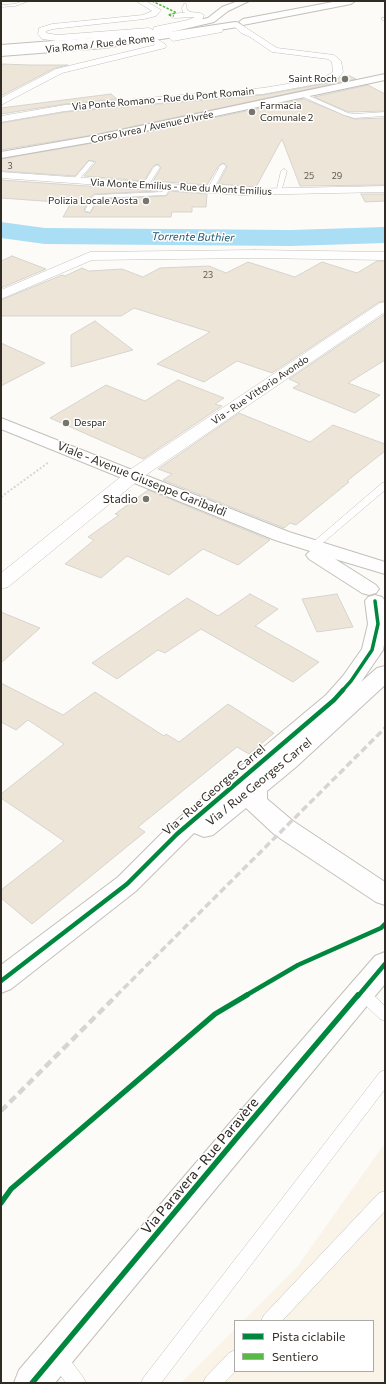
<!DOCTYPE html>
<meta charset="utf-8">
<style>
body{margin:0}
#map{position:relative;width:386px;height:1384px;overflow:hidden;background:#fdfbf8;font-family:Commissioner,sans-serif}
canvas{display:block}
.frame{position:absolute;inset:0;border:2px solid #302b23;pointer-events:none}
.legend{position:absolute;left:234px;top:1320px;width:140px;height:52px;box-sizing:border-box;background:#fff;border:1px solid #acaaa7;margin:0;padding:5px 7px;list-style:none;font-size:12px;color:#302b23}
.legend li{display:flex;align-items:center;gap:8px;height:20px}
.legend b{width:20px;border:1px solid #acaaa7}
</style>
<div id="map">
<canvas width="386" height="1384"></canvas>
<div class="frame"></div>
<ul class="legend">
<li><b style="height:5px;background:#00873e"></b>Pista ciclabile</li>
<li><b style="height:5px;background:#58b947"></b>Sentiero</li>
</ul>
</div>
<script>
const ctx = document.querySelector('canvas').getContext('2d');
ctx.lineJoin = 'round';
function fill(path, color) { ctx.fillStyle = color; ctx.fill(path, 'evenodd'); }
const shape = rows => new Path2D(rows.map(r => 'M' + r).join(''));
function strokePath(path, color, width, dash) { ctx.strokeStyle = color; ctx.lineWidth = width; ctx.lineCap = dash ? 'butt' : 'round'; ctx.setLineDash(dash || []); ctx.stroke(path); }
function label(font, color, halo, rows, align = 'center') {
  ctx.font = font + ' Commissioner,sans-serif'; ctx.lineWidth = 3; ctx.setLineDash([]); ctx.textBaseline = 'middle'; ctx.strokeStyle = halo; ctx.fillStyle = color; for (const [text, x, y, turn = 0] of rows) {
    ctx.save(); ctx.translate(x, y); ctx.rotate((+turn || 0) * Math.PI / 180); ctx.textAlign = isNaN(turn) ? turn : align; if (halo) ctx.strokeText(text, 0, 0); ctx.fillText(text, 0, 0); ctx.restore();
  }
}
fill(shape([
 [385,1143,385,1383,181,1383,235,1329,235,1371,373,1371,373,1321,243,1321,297,1267]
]), '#f9f3e8');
fill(shape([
 [1,222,45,228,291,230,385,227,385,243,291,246,45,244,1,238,1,222]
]), '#aadef4');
const building = shape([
 [1,64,30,65,68,65,55,68,1,96,1,64],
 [350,76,356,79,93,135,1,150,1,123,65,112,263,95,328,83,341,77,350,76],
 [368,85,385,94,385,111,348,112,314,97,368,85],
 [111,94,117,99,65,104,1,114,1,108,111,94],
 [304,99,354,119,385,118,385,185,300,186,282,139,256,187,218,184,227,167,224,163,219,165,207,185,153,181,161,168,158,164,153,166,144,181,84,176,96,162,89,160,75,176,1,171,1,159,93,143,304,99],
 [1,180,158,191,95,194,89,198,84,210,85,212,90,213,99,199,166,196,170,191,207,194,206,207,192,207,192,212,172,212,171,217,63,217,71,203,1,198,1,180],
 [361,194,385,194,385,201,365,202,361,194],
 [12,256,46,269,1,288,1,261,12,256],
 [377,261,385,261,385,301,379,302,272,373,237,361,204,382,157,364,210,332,134,308,121,316,1,316,1,300,62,275,65,276,82,268,89,271,122,269,143,277,160,268,209,266,226,273,248,262,295,277,322,262,357,273,377,261],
 [385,314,385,360,348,383,380,395,355,413,293,388,300,384,289,379,385,314],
 [95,321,133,350,71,367,71,335,95,321],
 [1,343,45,363,1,386,1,343],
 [178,380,224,398,215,404,222,406,143,459,50,418,106,385,145,401,178,380],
 [239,413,310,442,333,425,385,444,385,451,347,481,349,482,296,525,290,523,284,528,163,480,172,474,158,469,239,413],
 [148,490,270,540,238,565,203,549,169,575,127,556,101,578,65,564,94,540,88,537,119,515,115,514,148,490],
 [250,594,278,609,255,626,319,662,293,682,201,629,165,653,158,650,117,679,92,663,187,598,218,616,250,594],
 [337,594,353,627,317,632,302,599,337,594],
 [1,612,40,628,1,663,1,612],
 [1,683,63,715,95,692,164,736,166,734,179,742,228,704,274,733,249,754,237,747,138,827,145,832,32,924,1,898,1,890,64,841,1,798,1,794,64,744,28,720,16,730,1,722,1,683]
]);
fill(building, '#ece5d8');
strokePath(building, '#d7d4cf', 1);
const lane = shape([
 [23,1,29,1,15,6,1,7,1,5,15,4,23,1],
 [184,4,186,4,187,10,192,13,192,15,183,12,182,8,184,4],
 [382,18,385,18,385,21,382,20,382,18],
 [301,94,305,94,348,113,354,114,385,112,385,116,354,118,344,115,301,96,301,94],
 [89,161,94,162,77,182,73,182,73,180,89,161],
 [223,164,226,166,213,190,208,191,207,190,220,166,223,164],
 [157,165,160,167,148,186,143,187,142,186,154,167,157,165],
 [284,169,287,171,281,192,276,193,281,171,284,169],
 [168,185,171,187,166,195,99,198,96,200,90,212,85,211,90,199,95,195,162,192,166,186,168,185],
 [385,482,385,490,317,548,311,548,309,546,311,544,382,483,385,482],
 [361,986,366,988,385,1006,385,1021,380,1019,356,996,354,992,356,988,361,986],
 [385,1070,385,1089,161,1383,141,1383,144,1377,380,1072,385,1070],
 [385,1191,385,1211,282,1321,261,1321,264,1315,379,1193,385,1191],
 [58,1349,64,1352,83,1377,86,1383,66,1383,52,1364,49,1358,52,1352,58,1349],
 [235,1350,236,1371,224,1383,203,1383,206,1377,229,1353,235,1350]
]);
const street = shape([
 [136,1,146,1,161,10,156,16,144,19,53,29,46,31,46,33,57,35,149,28,153,30,154,27,188,20,195,17,174,18,170,16,171,14,190,12,200,13,204,15,202,20,193,24,157,31,157,35,154,36,148,34,57,41,42,39,38,34,39,28,52,24,143,15,152,11,136,1],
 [237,22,277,48,334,55,341,61,343,72,338,78,328,82,263,94,65,111,1,122,1,116,65,105,263,88,323,78,333,72,332,62,328,59,272,52,250,37,241,33,233,25,237,22],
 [219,27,223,30,222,32,173,41,169,38,173,35,219,27],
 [155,38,165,44,166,46,165,48,62,73,1,105,1,98,56,69,155,45,151,41,155,38],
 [1,172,241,189,385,186,385,192,241,195,1,178,1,172],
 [255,250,385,252,385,260,255,258,92,260,1,299,1,290,90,252,255,250],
 [385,302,385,312,140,479,8,587,1,589,1,573,128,471,380,303,385,302]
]);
const secondary = shape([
 [238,1,249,1,228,11,214,22,154,36,93,44,1,51,1,45,93,38,154,30,208,18,222,7,238,1],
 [385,74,385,80,93,142,1,158,1,152,93,136,385,74],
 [1,418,289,532,385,562,385,574,335,559,376,585,379,589,376,593,369,595,362,593,309,559,306,555,310,551,275,540,1,429,1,418],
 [375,595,382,597,385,601,385,639,383,650,361,682,377,668,385,666,385,685,296,767,267,791,267,799,293,821,385,882,385,905,376,902,275,835,246,808,213,835,204,837,194,833,136,891,11,989,1,993,1,965,118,877,168,827,326,695,343,676,362,649,368,624,365,601,368,597,375,595],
 [385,952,385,984,55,1383,14,1383,19,1370,229,1124,375,956,385,952]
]);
const primary = shape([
 [338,1,355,1,351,4,243,25,239,22,243,19,338,1],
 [235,22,238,23,239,25,238,27,104,48,1,56,1,50,104,42,235,22]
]);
strokePath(lane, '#c3c0ba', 1);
strokePath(street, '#c3c0ba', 1);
strokePath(secondary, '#c3c0ba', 2);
strokePath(primary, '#c3c0ba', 2);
strokePath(shape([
 [1,497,49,462]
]), '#d8d7d6', 2, [2, 2]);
fill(lane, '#fffefe');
fill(street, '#fffefe');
fill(secondary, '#fffefe');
fill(primary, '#fffefe');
strokePath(shape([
 [116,996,385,728]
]), '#d6d5d3', 3.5, [7, 3.5]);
strokePath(shape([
 [1,1111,117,995]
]), '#d6d5d3', 4.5, [8, 4.5]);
strokePath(shape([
 [152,1,175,12,176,13,168,15,174,16]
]), '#58b947', 1.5, [2.5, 1.5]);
strokePath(shape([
 [342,691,351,681,372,650,378,624,375,601]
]), '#00873e', 3.5);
strokePath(shape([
 [1,981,127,884,177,834,334,700,343,690],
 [245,996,298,965,381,928,385,924],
 [358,996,385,964]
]), '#00873e', 4.5);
strokePath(shape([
 [1,1203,11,1189,215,1014,247,995],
 [32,1383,240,1134,358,995]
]), '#00873e', 5.5);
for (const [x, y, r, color] of [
 [345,79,4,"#78746e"],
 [252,112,4,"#78746e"],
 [146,201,4,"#78746e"],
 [66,423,4,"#78746e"],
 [146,499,4,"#78746e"]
]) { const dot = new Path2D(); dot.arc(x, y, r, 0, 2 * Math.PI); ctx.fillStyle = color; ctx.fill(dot); strokePath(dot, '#fff', 1.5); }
label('9px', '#5f5a50', null, [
 ["3",10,166],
 ["25",309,176],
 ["29",337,176],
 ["23",208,275]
]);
label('10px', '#302b23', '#fff', [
 ["Via Roma / Rue de Rome",100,44,-6],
 ["Via Ponte Romano - Rue du Pont Romain",163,99,-5],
 ["Corso Ivrea / Avenue d'Ivrée",152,127,-12],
 ["Via Monte Emilius - Rue du Mont Emilius",181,187,3],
 ["Via - Rue Vittorio Avondo",260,390,-34]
]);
label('10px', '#302b23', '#fff', [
 ["Saint Roch",337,79],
 ["Farmacia",260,106,"left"],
 ["Comunale 2",260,118,"left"],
 ["Polizia Locale Aosta",138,201],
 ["Despar",74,423,"left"]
], 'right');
label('italic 11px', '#1c576e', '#fff', [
 ["Torrente Buthier",193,237,1]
]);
label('12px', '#302b23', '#fff', [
 ["Viale - Avenue Giuseppe Garibaldi",142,479,22],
 ["Via / Rue Georges Carrel",259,782,-39],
 ["Via - Rue Georges Carrel",214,790,-41]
]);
label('12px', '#302b23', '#fff', [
 ["Stadio",138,499]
], 'right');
label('14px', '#302b23', '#fff', [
 ["Via Paravera - Rue Paravère",200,1166,-50]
]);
</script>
